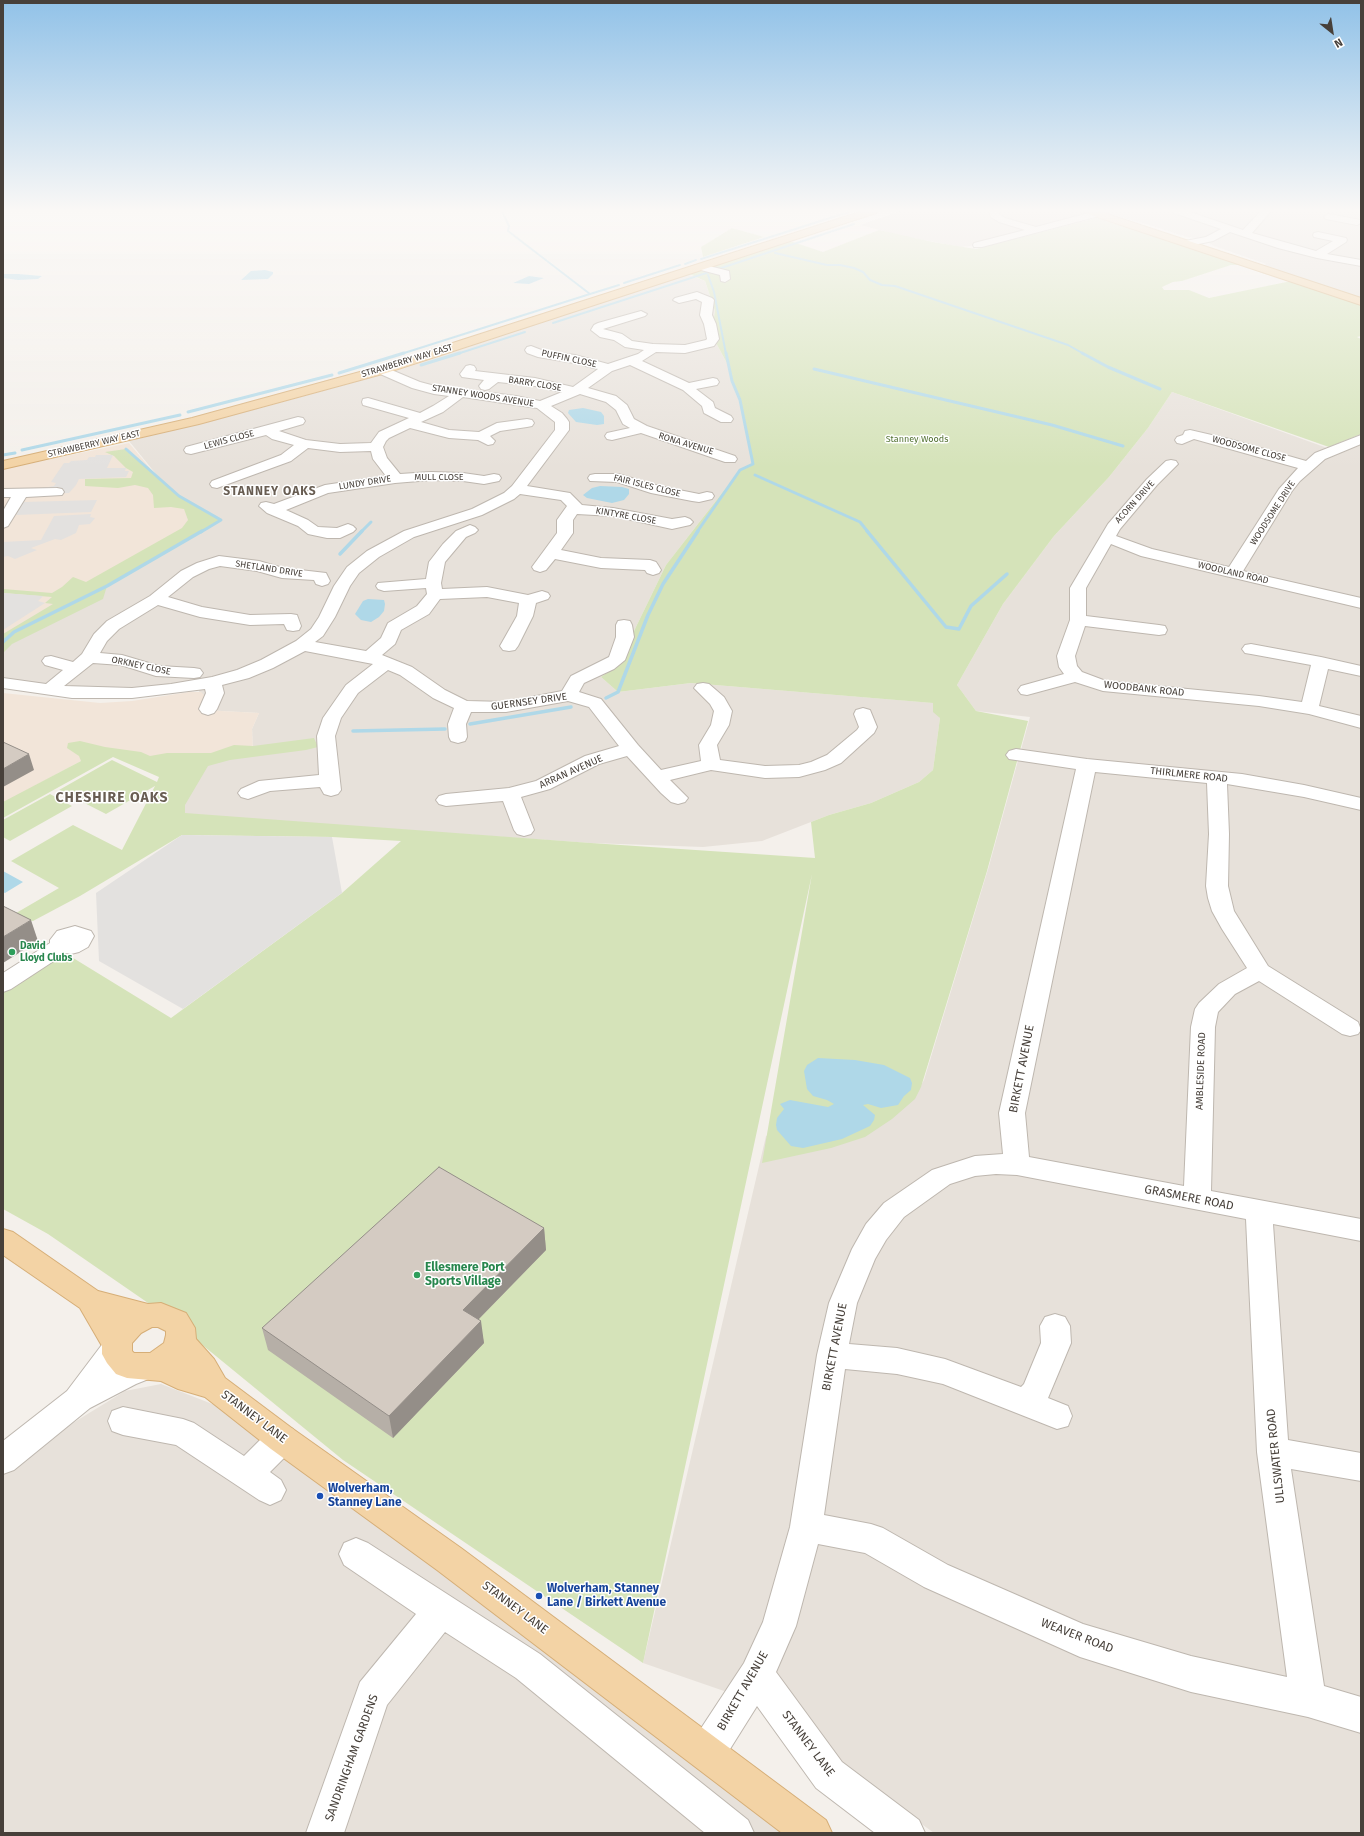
<!DOCTYPE html>
<style>
body{margin:0}
#map{position:relative;width:1364px;height:1836px;overflow:hidden;background:#f4f0eb;font-family:"Fira Sans",sans-serif}
canvas{display:block}
.frame{position:absolute;inset:0;border:4px solid #47403a;pointer-events:none}
.north{position:absolute;left:1312px;top:12px;width:40px;height:40px;-webkit-text-stroke:3px #fff;paint-order:stroke;rotate:150deg;font-size:11px;font-weight:700;line-height:16px;text-align:center;color:#47403a}
.north::after{content:'';display:block;margin:auto;width:14px;height:18px;background:#47403a;clip-path:polygon(50% 0,100% 100%,50% 72%,0 100%)}
</style>
<div id="map">
<canvas width="1364" height="1836"></canvas>
<div class="frame"></div>
<div class="north">N</div>
</div>
<script>
const ctx = document.querySelector('canvas').getContext('2d');
ctx.lineJoin = 'round';
function fill(path, color) { ctx.fillStyle = color; ctx.fill(path, 'evenodd'); }
const shape = rows => new Path2D(rows.map(r => 'M' + r).join(''));
function strokePath(path, color, width, dash) { ctx.strokeStyle = color; ctx.lineWidth = width; ctx.lineCap = dash ? 'butt' : 'round'; ctx.setLineDash(dash || []); ctx.stroke(path); }
function label(font, color, halo, rows, align = 'center') {
  ctx.font = font + ' "Fira Sans",sans-serif'; ctx.lineWidth = 3; ctx.setLineDash([]); ctx.textBaseline = 'middle'; ctx.strokeStyle = halo; ctx.fillStyle = color; for (const [text, x, y, turn = 0] of rows) {
    ctx.save(); ctx.translate(x, y); ctx.rotate((+turn || 0) * Math.PI / 180); ctx.textAlign = isNaN(turn) ? turn : align; if (halo) ctx.strokeText(text, 0, 0); ctx.fillText(text, 0, 0); ctx.restore();
  }
}
fill(shape([
 [901,211,1081,211,1095,215,978,245,961,247,902,236,860,225],
 [1098,211,1361,211,1361,300,1263,266,1266,264,1214,246,1203,239,1187,237,1146,224],
 [687,274,705,281,715,311,713,323,715,341,729,367,732,381,740,400,753,464,740,470,666,565,634,631,623,661,601,677,618,692,691,683,934,703,940,718,933,770,919,782,871,803,829,815,762,841,703,847,591,843,446,833,167,820,196,761,253,754,252,729,259,713,203,710,198,686,132,693,3,685,3,646,196,523,129,441,268,406,402,369],
 [1172,392,1341,453,1361,444,1361,1833,934,1833,753,1701,643,1663,766,1136,918,1091,924,1080,989,866,1030,717,976,711,957,685,1003,604,1054,536,1109,477,1148,428],
 [161,1384,220,1407,807,1833,3,1833,3,1466,125,1391]
]), '#e7e1da');
fill(shape([
 [129,443,196,523,3,645,3,469],
 [189,692,201,692,204,695,206,700,203,710,259,713,252,729,253,754,196,761,94,754,3,803,3,693,100,703,132,701]
]), '#f2e5d9');
fill(shape([
 [1096,218,1197,249,1244,265,1231,265,1182,281,1173,282,1162,287,1164,290,1189,290,1209,298,1291,281,1361,305,1361,336,1357,337,1361,339,1361,434,1329,447,1172,392,1148,428,1109,477,1054,536,1003,604,957,685,976,711,1028,721,987,871,921,1087,915,1099,892,1119,865,1137,831,1148,762,1163,812,874,643,1663,343,1460,167,1316,48,1234,3,1209,3,991,65,953,171,1018,342,893,401,841,332,837,182,835,80,896,33,921,22,920,11,916,59,888,11,861,73,825,122,850,155,786,106,814,59,790,112,760,157,782,159,777,113,757,3,818,3,802,81,761,79,756,67,748,68,743,80,741,105,747,141,752,150,756,167,753,211,753,234,745,253,746,314,738,318,747,306,750,230,760,208,766,185,805,185,813,591,843,815,858,811,822,829,815,871,803,919,782,933,770,940,718,933,712,933,703,691,683,618,692,601,677,623,661,634,631,666,565,740,470,753,464,740,400,732,381,729,367,715,341,713,323,715,311,705,281,685,272,784,239,823,252,879,230,933,242,976,249],
 [732,228,764,237,703,257,701,247],
 [126,449,179,496,221,520,107,586,103,599,12,644,3,653,3,634,53,604,45,603,52,597,3,593,3,589,52,593,62,587,73,577,86,582,182,528,188,520,184,509,171,507,154,508,153,495,148,488,135,485,118,488,85,486,85,479,131,478,133,472,126,468,114,456,105,452],
 [50,794,72,806,10,841,3,837,3,820]
]), '#d5e3b9');
fill(shape([
 [96,455,113,455,107,468,126,468,125,471,129,471,126,477,79,479,76,485,69,493,38,494,42,488,54,486,56,483,51,482,64,463,69,463,71,461,87,460,89,457,95,457],
 [97,500,91,512,16,515,23,502],
 [91,514,90,517,95,518,90,524,79,525,76,533,61,540,55,539,31,548,37,550,15,559,8,556,3,557,3,542,41,540,54,516],
 [3,593,43,596,38,601,45,603,3,630],
 [182,835,332,837,342,893,183,1009,99,961,96,893]
]), '#e3e1df');
fill(shape([
 [265,270,273,272,273,274,268,279,241,280,251,271],
 [3,274,18,274,42,276,38,279,18,280,3,278],
 [529,276,544,278,529,284,513,283],
 [583,408,601,412,604,416,604,424,597,425,576,422,568,413,569,410],
 [600,486,622,487,629,489,629,494,624,500,612,503,587,498,583,495,592,488],
 [368,599,384,600,385,604,384,611,379,617,371,622,361,620,355,614,363,601],
 [3,871,23,882,5,893,3,892],
 [818,1058,855,1060,884,1065,910,1078,912,1083,911,1090,904,1096,898,1105,881,1108,868,1104,863,1105,875,1115,874,1120,870,1126,842,1139,803,1148,791,1146,777,1130,776,1125,777,1118,784,1109,780,1104,790,1100,828,1107,834,1104,827,1100,813,1096,807,1089,804,1071,807,1065]
]), '#afd8e8');
strokePath(shape([
 [502,211,509,226,508,231,590,294,619,285],
 [775,253,827,265,840,265,854,268,863,272,870,280,882,285,895,286,1068,345,1084,354],
 [701,259,852,211],
 [685,264,696,260],
 [708,275,714,292,726,354],
 [685,280,854,224],
 [624,283,680,265],
 [553,323,688,279],
 [401,354,590,294],
 [457,354,525,332]
]), '#afd8e8', 2);
strokePath(shape([
 [1082,353,1108,367,1160,389],
 [421,365,460,353],
 [814,369,1052,425,1123,446],
 [339,373,404,353],
 [188,412,332,375],
 [126,449,179,496,221,520,201,532],
 [22,450,180,415],
 [3,455,15,453],
 [755,475,860,522,868,532],
 [361,532,371,522],
 [697,532,740,470,753,464,740,400,732,381,726,353]
]), '#afd8e8', 3);
strokePath(shape([
 [867,531,946,627,959,629,971,606,1007,574],
 [340,554,362,531],
 [3,642,14,632,107,586,202,531],
 [606,698,618,692,648,615,663,584,698,531],
 [470,724,571,707],
 [353,731,445,729]
]), '#afd8e8', 3.5);
const minor = shape([
 [989,211,999,211,999,214,1005,218,1036,227,1096,211,1101,214,1099,216,982,247,974,247,973,245,974,243,1025,230,999,222,991,217,989,211],
 [1172,211,1187,211,1243,230,1261,211,1271,211,1252,233,1316,251,1333,241,1314,237,1313,235,1314,233,1318,232,1346,238,1347,240,1346,242,1327,254,1361,260,1361,266,1317,258,1278,248,1230,232,1213,241,1189,246,1185,245,1184,243,1185,241,1206,237,1221,229,1174,213,1172,211],
 [1329,214,1360,220,1361,223,1357,225,1326,219,1324,217,1326,215,1329,214],
 [701,264,729,271,730,279,725,282,721,281,720,275,697,269,696,267,701,264],
 [697,292,712,298,714,300,712,315,716,324,719,339,714,346,685,353,656,352,642,361,689,383,713,378,717,379,719,382,717,385,696,389,713,402,715,408,731,416,733,419,731,422,721,422,704,413,702,406,683,390,630,365,612,371,588,388,616,396,627,405,634,419,647,426,735,456,737,459,735,462,725,462,641,433,612,440,607,439,605,436,607,433,630,428,623,424,616,410,606,402,580,394,551,406,562,413,567,419,569,422,569,430,527,486,570,493,582,505,613,508,672,519,685,517,690,519,693,522,690,525,672,529,613,516,577,514,573,520,573,533,561,550,601,558,650,560,656,562,658,565,661,570,659,573,653,575,647,573,645,570,601,568,555,559,546,570,540,572,534,570,532,567,557,533,557,520,567,506,561,500,520,494,514,499,482,515,414,537,379,557,359,573,350,586,335,617,323,636,315,642,366,651,381,638,388,623,417,606,427,594,426,588,384,591,378,589,376,586,378,583,426,579,429,562,443,544,456,531,470,525,475,527,478,530,475,533,466,537,445,562,441,583,442,589,487,587,528,595,542,591,548,593,550,596,548,599,536,603,533,616,518,646,515,650,509,651,503,650,500,646,517,616,519,603,487,597,440,599,429,614,401,630,395,644,382,655,412,667,445,690,467,701,506,702,562,691,571,676,609,657,616,637,616,625,618,621,624,620,630,621,632,625,634,637,625,660,614,669,584,683,579,692,601,699,638,745,661,770,701,761,699,745,711,725,714,711,710,704,694,688,697,684,703,683,709,684,724,697,732,711,729,725,717,745,720,760,765,766,799,765,811,762,827,755,857,730,859,727,854,714,856,710,863,708,870,710,877,727,874,733,841,763,825,770,799,777,765,778,711,770,670,780,688,798,685,802,678,804,671,802,661,793,627,756,599,764,550,789,521,797,534,830,531,834,524,836,517,834,514,830,503,801,446,806,439,804,436,800,439,796,446,794,509,788,536,781,585,756,619,746,589,707,568,701,506,712,471,712,466,724,467,737,465,741,458,743,451,741,449,737,448,724,454,708,433,698,400,675,388,670,358,693,341,718,335,736,341,790,338,794,331,796,324,794,320,787,270,791,248,799,241,797,238,793,241,789,259,781,319,775,317,736,323,718,346,685,373,664,305,651,273,668,249,678,222,685,224,693,217,709,214,713,208,715,202,713,199,709,206,693,205,689,132,698,72,698,3,688,3,678,46,684,63,670,45,665,42,661,45,657,51,656,73,662,82,654,94,634,107,621,150,596,181,571,197,563,219,556,259,561,283,568,326,573,330,581,328,584,322,586,316,584,314,580,282,578,257,571,220,566,209,569,193,577,168,597,202,607,250,615,291,614,297,615,301,626,299,630,293,631,287,630,284,624,250,625,200,617,158,605,119,629,107,641,100,653,122,655,159,666,194,668,200,669,203,673,200,677,194,678,156,676,121,665,93,663,64,686,132,688,171,684,212,677,237,670,261,660,296,641,311,629,319,617,334,586,347,567,367,551,404,531,472,509,504,493,512,486,555,430,555,422,537,408,463,397,443,412,421,422,449,430,479,432,497,423,527,419,532,420,534,423,532,426,527,427,500,431,490,436,495,441,493,444,488,445,478,440,449,438,410,428,389,438,386,441,383,447,387,458,400,474,431,472,463,473,484,476,494,474,499,475,501,478,499,481,484,484,463,481,431,480,395,483,328,493,286,510,308,520,318,527,337,528,348,524,353,526,356,529,353,532,340,538,327,538,308,534,298,526,267,513,259,506,261,503,266,502,274,504,325,485,386,476,373,459,371,451,340,452,308,448,291,461,217,488,212,487,210,484,212,481,281,455,294,445,272,439,266,435,191,454,186,453,184,450,186,447,298,417,303,418,305,421,303,424,279,431,306,440,340,444,371,443,379,432,409,418,363,405,362,402,363,399,368,398,420,413,433,406,449,396,434,394,412,388,378,373,376,370,378,367,382,366,420,382,435,386,516,396,540,401,562,392,535,386,498,382,489,389,485,390,481,389,479,386,484,380,462,377,460,374,466,366,470,365,474,366,476,369,475,371,535,378,573,387,598,369,574,363,538,357,527,353,525,350,527,347,531,346,544,351,575,355,608,364,638,354,644,350,625,347,614,340,600,337,591,330,594,325,598,323,641,311,647,314,645,316,603,329,622,334,632,341,653,344,685,345,706,340,707,339,704,324,700,315,702,302,696,299,679,303,673,300,675,298,697,292],
 [1190,430,1229,439,1306,461,1315,453,1361,435,1361,444,1325,459,1300,481,1292,491,1243,571,1361,598,1361,608,1141,556,1111,544,1086,588,1086,616,1159,625,1165,626,1167,630,1165,634,1159,635,1085,626,1075,656,1077,666,1082,672,1106,681,1259,696,1302,702,1311,665,1251,654,1245,653,1242,649,1245,645,1251,644,1321,657,1361,666,1361,676,1328,669,1319,706,1361,716,1361,728,1309,714,1259,706,1103,691,1075,682,1027,695,1021,694,1018,690,1021,686,1064,674,1059,667,1057,656,1070,620,1070,588,1108,524,1147,479,1166,461,1171,460,1176,461,1178,464,1157,485,1120,529,1116,536,1152,549,1229,567,1279,489,1298,468,1194,439,1182,444,1177,443,1175,440,1177,437,1183,435,1185,431,1190,430],
 [595,474,618,474,659,486,699,494,707,492,712,493,714,496,712,499,699,502,692,501,651,493,617,482,590,481,588,478,590,475,595,474],
 [57,488,62,489,64,492,62,495,26,497,8,526,3,528,3,511,11,497,3,497,3,489,57,488],
 [1016,749,1087,759,1242,774,1304,785,1361,798,1361,810,1304,797,1227,784,1229,834,1228,886,1234,911,1268,966,1358,1022,1361,1030,1358,1034,1350,1036,1342,1034,1259,981,1235,994,1218,1012,1215,1027,1211,1191,1361,1219,1361,1241,1273,1224,1288,1440,1361,1453,1361,1481,1291,1469,1324,1686,1361,1697,1361,1733,1308,1717,1191,1692,1080,1657,924,1587,865,1553,818,1544,796,1626,776,1672,842,1762,919,1820,925,1833,875,1833,816,1788,757,1706,720,1765,707,1770,694,1765,689,1752,694,1739,744,1663,763,1622,790,1527,817,1355,829,1303,852,1249,866,1224,884,1203,932,1170,975,1156,1003,1154,999,1113,1076,769,1009,759,1006,755,1009,751,1016,749],
 [1095,772,1207,783,1209,834,1206,886,1208,898,1212,911,1222,929,1247,968,1219,984,1199,1003,1195,1009,1191,1027,1184,1186,1029,1157,1025,1113,1095,772],
 [996,1174,1017,1175,1246,1219,1257,1452,1287,1677,1191,1656,1083,1624,948,1565,883,1528,871,1524,824,1515,845,1369,897,1374,943,1384,1057,1429,1068,1426,1072,1416,1068,1406,1048,1398,1071,1343,1070,1326,1065,1317,1055,1314,1045,1317,1040,1326,1041,1343,1024,1384,1021,1387,945,1359,897,1348,849,1344,857,1303,875,1259,886,1240,904,1217,950,1184,975,1176,996,1174],
 [75,926,91,931,94,936,88,947,79,952,71,954,66,953,11,989,3,992,3,973,50,943,50,940,57,931,75,926],
 [117,1335,127,1338,132,1347,123,1363,145,1354,156,1358,160,1367,156,1376,136,1384,90,1408,14,1470,3,1474,3,1441,67,1391,107,1338,117,1335],
 [123,1407,183,1419,194,1423,244,1456,271,1429,282,1425,293,1429,298,1439,293,1449,270,1472,281,1480,286,1490,281,1500,270,1505,259,1500,176,1445,123,1435,112,1431,108,1421,112,1411,123,1407],
 [356,1538,368,1543,540,1654,748,1820,754,1833,705,1833,516,1678,445,1632,387,1705,344,1833,306,1833,360,1682,416,1614,344,1565,339,1554,344,1543,356,1538]
]);
const major = shape([
 [863,211,878,211,876,213,386,373,199,424,3,469,3,461,192,418,378,367,863,211],
 [1083,211,1098,211,1361,298,1361,305,1085,213,1083,211],
 [3,1229,13,1232,98,1291,148,1304,161,1303,186,1313,195,1328,196,1339,214,1359,225,1378,293,1429,461,1548,826,1820,832,1833,782,1833,437,1570,271,1449,205,1397,178,1389,161,1381,127,1378,116,1374,107,1363,102,1354,102,1346,80,1308,3,1255,3,1229],
 [152,1327,158,1327,166,1331,166,1335,164,1343,150,1353,134,1353,132,1351,132,1343,141,1333,152,1327]
]);
strokePath(minor, '#beb7af', 2);
strokePath(major, '#d6ae77', 2);
fill(minor, '#fff');
fill(major, '#f3d3a5');
fill(shape([
 [544,1228,546,1250,479,1319,484,1343,393,1438,268,1350,262,1328]
]), '#b6afa7');
fill(shape([
 [29,754,34,770,3,787,3,769],
 [31,920,38,941,3,963,3,937],
 [544,1228,546,1250,466,1332,463,1310],
 [481,1321,484,1343,393,1438,389,1416]
]), '#948e88');
const building = shape([
 [3,742,29,754,3,769,3,742],
 [3,906,31,920,3,937,3,906],
 [439,1167,544,1228,463,1310,481,1321,389,1416,262,1328,439,1167]
]);
fill(building, '#d4cbc2');
strokePath(building, '#948e88', 1);
const sky = ctx.createLinearGradient(0, 0, 0, 468);
sky.addColorStop(0, '#91c2e8');
sky.addColorStop(0.45, '#faf8f6');
sky.addColorStop(1, '#faf8f600');
ctx.fillStyle = sky;
ctx.fillRect(0, 0, 1364, 468);
for (const [x, y, r, color] of [
 [12,952,4,"#2e9e5b"],
 [417,1275,4,"#2e9e5b"],
 [320,1496,4,"#1a4fb4"],
 [539,1596,4,"#1a4fb4"]
]) { const dot = new Path2D(); dot.arc(x, y, r, 0, 2 * Math.PI); ctx.fillStyle = color; ctx.fill(dot); strokePath(dot, '#fff', 1.5); }
label('9px', '#47403a', '#fff', [
 ["PUFFIN CLOSE",569,359,12],
 ["STRAWBERRY WAY EAST",407,361,-17],
 ["BARRY CLOSE",535,384,9],
 ["STANNEY WOODS AVENUE",483,396,9],
 ["LEWIS CLOSE",229,440,-15],
 ["STRAWBERRY WAY EAST",94,444,-13],
 ["RONA AVENUE",686,444,17],
 ["WOODSOME CLOSE",1249,449,15],
 ["MULL CLOSE",439,477],
 ["LUNDY DRIVE",365,483,-9],
 ["FAIR ISLES CLOSE",647,486,14],
 ["ACORN DRIVE",1135,502,-48],
 ["WOODSOME DRIVE",1273,513,-57],
 ["KINTYRE CLOSE",626,516,10],
 ["SHETLAND DRIVE",269,569,9],
 ["WOODLAND ROAD",1233,573,13],
 ["ORKNEY CLOSE",141,666,12]
]);
label('9px', '#537233', '#fff', [
 ["Stanney Woods",917,439]
]);
label('10px', '#47403a', '#fff', [
 ["WOODBANK ROAD",1144,689,6],
 ["GUERNSEY DRIVE",529,702,-8],
 ["ARRAN AVENUE",571,772,-24],
 ["THIRLMERE ROAD",1189,775,6],
 ["AMBLESIDE ROAD",1201,1071,-88]
]);
label('bold 10px', '#27864d', '#fff', [
 ["David",20,946],
 ["Lloyd Clubs",20,958]
], 'left');
ctx.letterSpacing = '1px';
label('bold 12px', '#685d52', '#fff', [
 ["STANNEY OAKS",270,492]
]);
ctx.letterSpacing = '0px';
label('12px', '#47403a', '#fff', [
 ["BIRKETT AVENUE",1022,1069,-79],
 ["GRASMERE ROAD",1189,1198,11],
 ["BIRKETT AVENUE",835,1347,-79],
 ["STANNEY LANE",254,1417,37],
 ["ULLSWATER ROAD",1276,1456,-96],
 ["STANNEY LANE",515,1608,37],
 ["WEAVER ROAD",1077,1636,21],
 ["BIRKETT AVENUE",743,1691,-60],
 ["STANNEY LANE",808,1744,53],
 ["SANDRINGHAM GARDENS",352,1758,-70]
]);
label('bold 12px', '#27864d', '#fff', [
 ["Ellesmere Port",425,1268],
 ["Sports Village",425,1282]
], 'left');
label('bold 12px', '#164399', '#fff', [
 ["Wolverham,",328,1489],
 ["Stanney Lane",328,1503],
 ["Wolverham, Stanney",547,1589],
 ["Lane / Birkett Avenue",547,1603]
], 'left');
ctx.letterSpacing = '1px';
label('bold 14px', '#685d52', '#fff', [
 ["CHESHIRE OAKS",112,798]
]);
ctx.letterSpacing = '0px';
</script>
